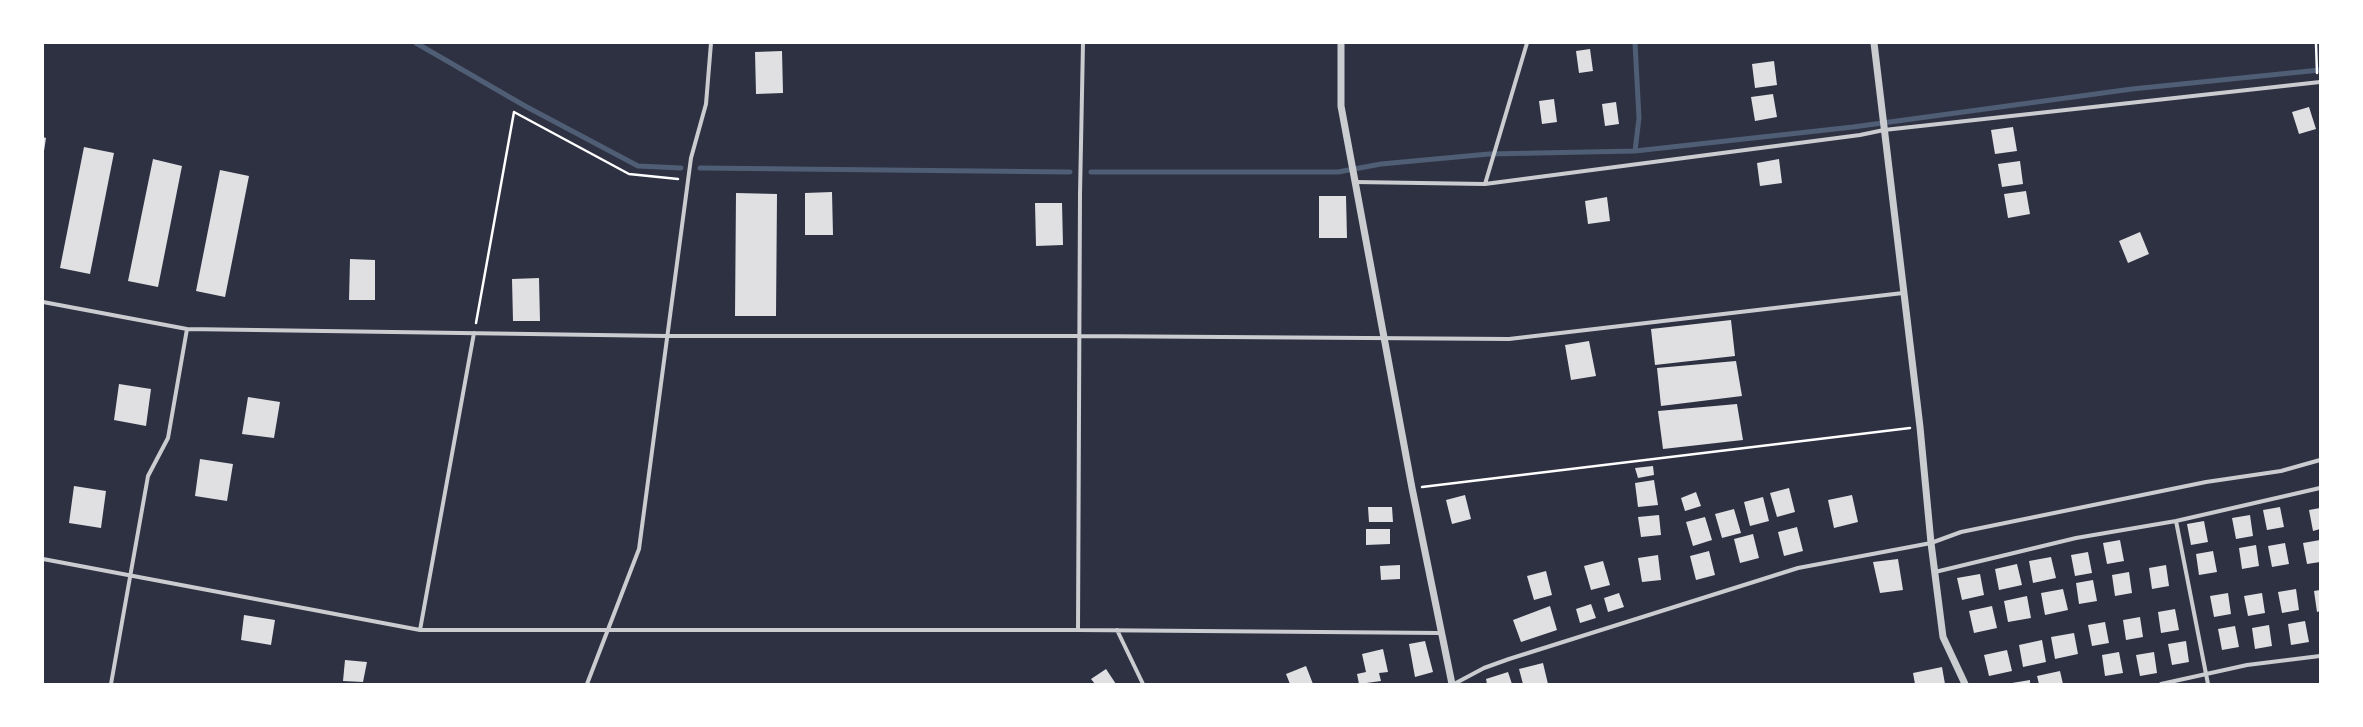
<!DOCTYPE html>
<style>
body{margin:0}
#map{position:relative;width:2363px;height:727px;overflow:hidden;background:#2d3142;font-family:Overpass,sans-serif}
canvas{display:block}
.frame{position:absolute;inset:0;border:44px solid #fff;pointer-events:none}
</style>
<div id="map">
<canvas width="2363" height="727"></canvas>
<div class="frame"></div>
</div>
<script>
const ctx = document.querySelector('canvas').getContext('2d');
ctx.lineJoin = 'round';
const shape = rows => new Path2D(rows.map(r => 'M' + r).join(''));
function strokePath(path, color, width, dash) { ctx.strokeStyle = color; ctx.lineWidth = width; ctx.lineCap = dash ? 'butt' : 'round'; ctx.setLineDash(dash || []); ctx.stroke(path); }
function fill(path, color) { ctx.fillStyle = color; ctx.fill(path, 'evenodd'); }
strokePath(shape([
 [416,43,525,106,638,166,681,168],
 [1635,43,1639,118,1635,151],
 [700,168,1070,172],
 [1091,172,1338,172,1381,164,1489,154,1635,151,1853,127,2132,89,2320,70]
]), '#4f5d75', 5);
fill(shape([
 [1590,49,1593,71,1579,73,1576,51],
 [782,51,783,93,756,94,755,52],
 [1774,61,1777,85,1755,88,1752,64],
 [1773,94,1777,117,1755,121,1751,97],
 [1554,99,1557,122,1542,124,1539,101],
 [1616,102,1619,124,1605,126,1602,104],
 [2309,107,2316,129,2299,134,2292,112],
 [2013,127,2017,151,1995,154,1991,130],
 [43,137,46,138,44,151,43,150],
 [84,147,114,153,90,274,60,268],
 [153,159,182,166,158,287,128,281],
 [1779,159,1782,183,1760,186,1757,163],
 [2020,161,2023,184,2002,187,1998,164],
 [220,170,249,176,225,297,196,291],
 [2026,191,2030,214,2008,218,2004,194],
 [832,192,833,235,805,235,805,193],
 [736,193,777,194,776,316,735,316],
 [1319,196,1346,196,1347,238,1319,238],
 [1607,197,1610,221,1588,224,1585,201],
 [1035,203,1062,203,1063,245,1036,246],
 [2140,232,2149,254,2128,263,2119,241],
 [350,259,375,260,375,300,349,300],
 [539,278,540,321,513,321,512,279],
 [1731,320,1735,356,1655,365,1651,329],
 [1589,341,1596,376,1571,380,1565,345],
 [1736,361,1742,396,1661,406,1657,368],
 [119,384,151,389,146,426,114,420],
 [248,397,280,402,274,438,242,434],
 [1737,404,1743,440,1663,449,1658,411],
 [200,459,233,464,227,501,195,496],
 [1653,466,1654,475,1638,478,1635,468],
 [1654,480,1658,505,1638,507,1635,483],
 [74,486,106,491,101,528,69,523],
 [1789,488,1795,512,1777,517,1770,493],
 [1696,492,1701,506,1685,511,1681,498],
 [1465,495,1471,519,1452,524,1446,500],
 [1852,495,1858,522,1834,528,1828,500],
 [1763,497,1769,521,1750,526,1744,502],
 [1368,507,1392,507,1393,522,1369,522],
 [2280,507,2284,527,2267,530,2263,510],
 [2320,508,2320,529,2313,531,2309,510],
 [1734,509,1741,533,1722,538,1715,514],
 [1659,515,1661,535,1641,537,1638,517],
 [2250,515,2253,536,2236,539,2232,518],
 [1705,517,1712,540,1693,546,1686,522],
 [2204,521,2208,542,2191,545,2187,524],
 [1797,527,1803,551,1784,556,1778,532],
 [1366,529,1390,529,1390,544,1366,545],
 [1753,534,1759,558,1740,563,1734,539],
 [2120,540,2124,561,2107,564,2103,543],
 [2320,540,2320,562,2307,564,2303,543],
 [2285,543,2289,564,2272,567,2268,546],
 [2256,545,2259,566,2242,569,2239,548],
 [1709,551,1715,575,1696,580,1690,556],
 [2213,551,2217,572,2199,575,2196,554],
 [2088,552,2092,573,2075,576,2071,555],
 [1658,555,1661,580,1642,582,1638,558],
 [2051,557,2056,578,2033,583,2029,561],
 [1898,559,1903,590,1880,593,1873,562],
 [1603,561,1610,585,1591,590,1584,566],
 [2017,564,2022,585,1999,590,1995,569],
 [1400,565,1400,579,1381,580,1380,566],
 [2166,565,2169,586,2152,589,2149,568],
 [1546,571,1552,595,1534,600,1527,576],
 [2129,572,2132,593,2115,596,2112,575],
 [1980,574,1984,595,1962,600,1957,578],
 [2093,580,2097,601,2079,604,2076,583],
 [2063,589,2068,610,2045,615,2041,593],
 [2296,589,2299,610,2282,613,2278,592],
 [2320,590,2320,611,2317,612,2314,591],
 [1619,593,1624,607,1608,612,1604,598],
 [2228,593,2231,614,2214,617,2210,596],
 [2262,593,2265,613,2248,616,2244,596],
 [2027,596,2031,618,2008,622,2004,601],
 [1591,604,1596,618,1580,623,1576,609],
 [1550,606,1557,630,1521,642,1513,620],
 [1992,606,1997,628,1974,633,1969,611],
 [2175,609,2179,630,2161,633,2158,612],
 [244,615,275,620,271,645,241,640],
 [2140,617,2143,637,2126,640,2123,620],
 [2305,621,2309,642,2291,645,2288,624],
 [2105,622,2109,643,2092,646,2088,625],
 [2269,625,2272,646,2255,649,2252,628],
 [2235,626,2239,647,2222,650,2218,629],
 [2074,633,2078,654,2055,659,2051,637],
 [2042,640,2046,662,2023,667,2019,645],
 [1425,641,1433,672,1415,677,1409,644],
 [2186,641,2189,662,2172,665,2168,644],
 [1383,649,1388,672,1379,673,1381,681,1359,684,1357,674,1366,672,1362,654],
 [2007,650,2012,671,1989,676,1984,655],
 [2119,652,2123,673,2105,676,2102,655],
 [2154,652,2157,673,2140,676,2136,655],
 [345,660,367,662,363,682,343,681],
 [1543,663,1548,684,1523,684,1519,669],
 [1306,666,1313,684,1290,684,1286,674],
 [1942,667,1945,684,1915,684,1913,673],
 [1106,669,1116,684,1095,684,1091,679],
 [2060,671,2063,684,2039,684,2037,676],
 [1508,672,1512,684,1487,684,1486,679],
 [2030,680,2030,684,2012,684,2012,683]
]), '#e0e0e3');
strokePath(shape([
 [2316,43,2317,73],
 [476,323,514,112,629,174,678,179],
 [1422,487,1910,428]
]), '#fff', 2.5);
strokePath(shape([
 [1355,182,1485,184,1860,135,1884,130,2320,82],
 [1485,184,1527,43],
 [43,302,187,329,666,336,1080,336,1509,339,1903,293],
 [2176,521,2208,684],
 [43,559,420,630,1078,630,1441,633],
 [1935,572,2076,538,2176,521,2320,488],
 [420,630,474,333],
 [1078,630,1080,194,1083,43],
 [1117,630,1143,684],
 [111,684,148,476,168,438,187,329],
 [587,684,639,549,691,158,706,104,711,43],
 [1454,684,1484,668,1509,659,1798,568,1931,543,1961,532,2206,482,2281,471,2320,460],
 [2161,684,2247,665,2320,656]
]), '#caccd0', 4);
strokePath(shape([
 [1341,43,1341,106,1412,488,1452,684],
 [1874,43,1920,427,1931,543,1943,637,1965,684]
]), '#caccd0', 7);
</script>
